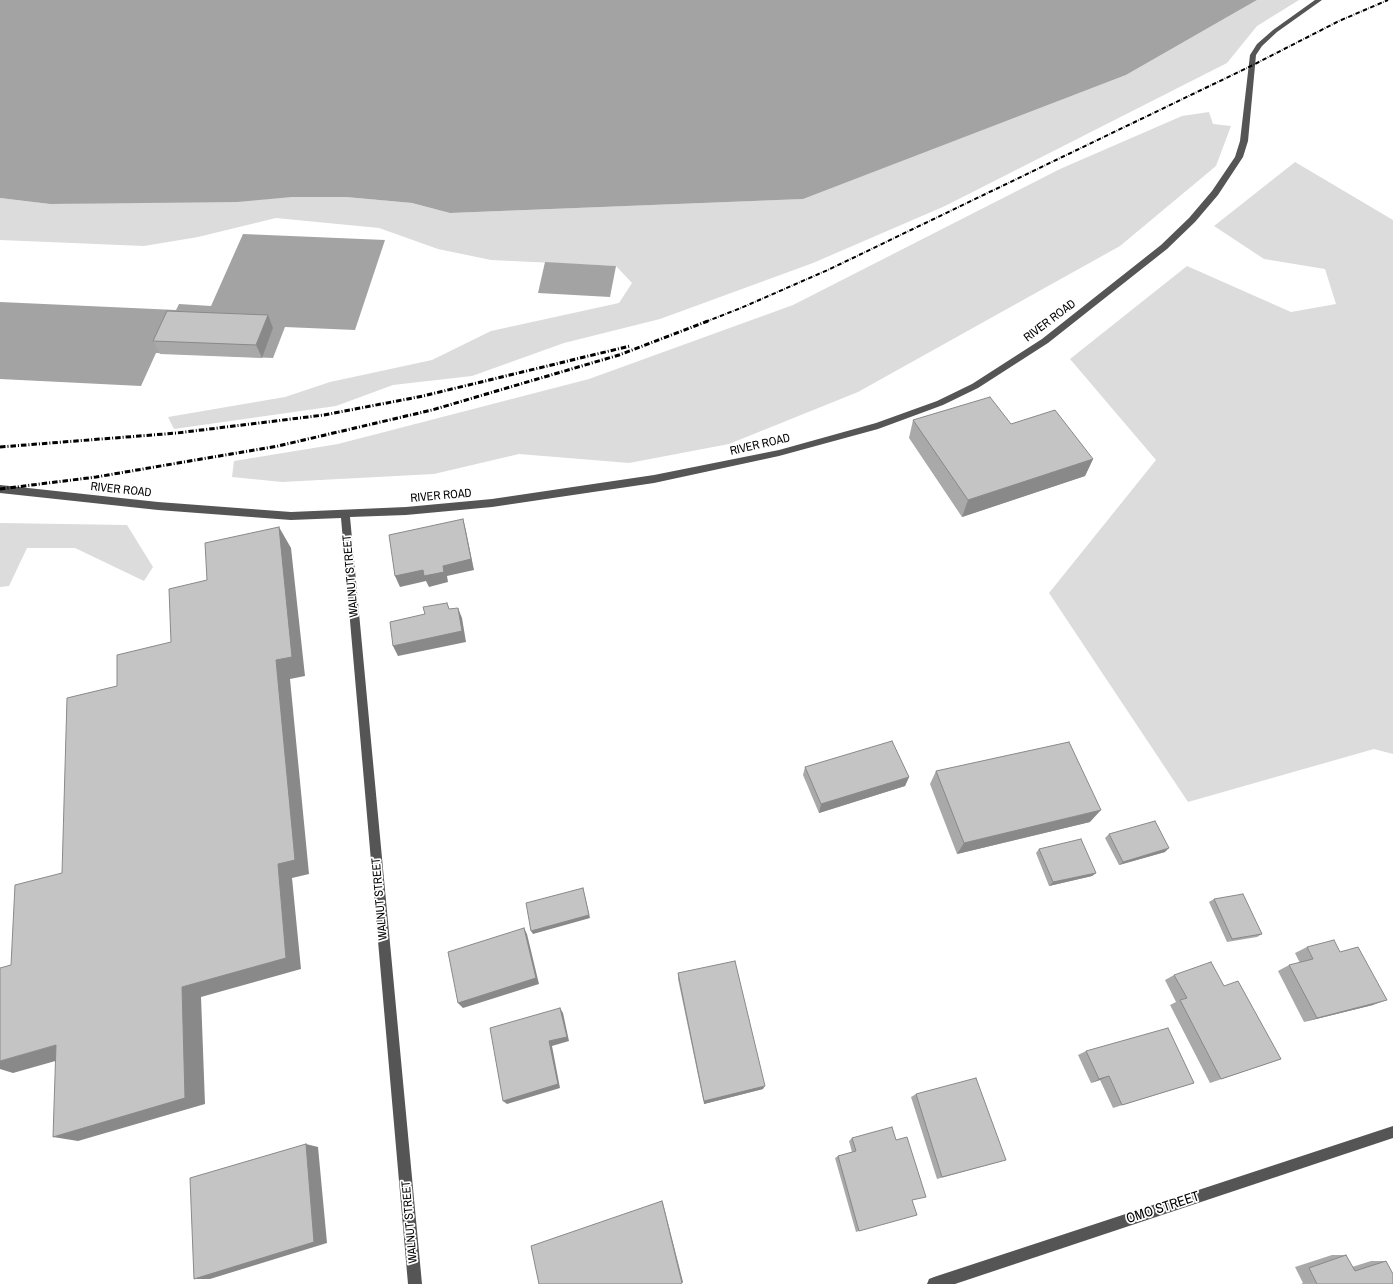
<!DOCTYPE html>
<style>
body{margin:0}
canvas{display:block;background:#fff}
</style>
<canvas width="1393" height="1284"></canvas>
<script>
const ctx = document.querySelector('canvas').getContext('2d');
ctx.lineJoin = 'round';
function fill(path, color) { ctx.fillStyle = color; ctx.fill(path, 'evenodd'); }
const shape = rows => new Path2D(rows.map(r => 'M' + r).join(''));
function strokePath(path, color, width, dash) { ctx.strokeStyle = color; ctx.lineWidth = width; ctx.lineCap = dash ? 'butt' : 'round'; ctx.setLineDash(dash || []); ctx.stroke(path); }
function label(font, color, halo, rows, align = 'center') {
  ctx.font = font + ' "Archivo Narrow",sans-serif'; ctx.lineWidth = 3.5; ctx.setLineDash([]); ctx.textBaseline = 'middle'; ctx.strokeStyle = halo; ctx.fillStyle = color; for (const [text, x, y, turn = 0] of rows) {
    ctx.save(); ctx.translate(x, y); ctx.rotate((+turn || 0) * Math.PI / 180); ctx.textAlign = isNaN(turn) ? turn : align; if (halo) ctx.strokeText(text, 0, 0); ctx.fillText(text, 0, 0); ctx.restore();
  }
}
fill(shape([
 [1257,0,1299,0,1257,26,1227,63,945,206,813,263,660,319,564,343,472,376,393,385,336,406,174,429,168,417,285,397,330,382,432,360,491,331,619,303,632,283,616,266,491,260,438,249,379,228,276,218,198,237,144,246,0,240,0,198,50,204,292,197,346,197,412,203,450,213,802,199,1126,75],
 [1209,112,1213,124,1231,126,1216,166,1120,246,858,392,729,444,629,463,519,454,434,474,282,482,232,477,234,461,338,444,589,379,793,305,1060,169,1182,116],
 [1295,162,1393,220,1393,754,1374,749,1188,802,1049,593,1156,460,1070,359,1187,266,1291,312,1336,304,1325,269,1264,259,1214,226],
 [0,523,127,525,153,567,144,581,75,548,27,548,9,586,0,587]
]), '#dcdcdc');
fill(shape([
 [0,0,1257,0,1126,75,803,199,450,213,412,203,346,197,292,197,237,202,50,204,0,198],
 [243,234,385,240,355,330,285,327,273,358,156,353,141,386,0,379,0,302,176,310,179,304,211,306],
 [545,262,616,266,610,297,538,293]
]), '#a3a3a3');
fill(shape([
 [1315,0,1322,0,1277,32,1262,46,1256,55,1248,141,1243,157,1218,195,1195,222,1167,249,1048,343,978,388,943,405,878,429,779,456,654,483,492,507,406,515,350,517,422,1284,408,1284,341,518,291,520,158,510,0,493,0,485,158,502,291,512,406,507,492,499,654,475,779,450,876,423,937,401,972,384,1042,339,1161,245,1189,218,1212,191,1235,157,1240,141,1250,55,1257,44,1273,30,1315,0],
 [1393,1126,1393,1138,955,1284,927,1284,929,1279,934,1277,1393,1126]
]), '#555');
strokePath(shape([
 [705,322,741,308,830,269,1251,66,1339,21,1388,0]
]), '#000', 2, [4.5, 1.5, 0.5, 1.5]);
strokePath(shape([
 [0,447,177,433,324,415,423,396,630,346],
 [0,489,96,477,278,446,432,410,619,355,708,321]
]), '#000', 3, [5.5, 2, 1, 2]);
fill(shape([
 [273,328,262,358,160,354,153,341],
 [913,420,1011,424,1093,459,1085,476,962,517,909,438],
 [805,767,909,777,905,786,819,813,803,775],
 [936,771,1090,822,957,854,930,784],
 [1109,834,1165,852,1119,865,1105,838],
 [1039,849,1096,873,1092,876,1049,886,1036,853],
 [1214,899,1262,934,1257,937,1227,942,1209,902],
 [1307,947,1340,952,1373,1005,1304,1022,1278,971,1289,965,1300,963,1295,953],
 [678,973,763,1089,704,1104,678,979],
 [1174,975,1224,986,1281,1059,1210,1083,1170,1005,1176,1002,1165,980],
 [1086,1051,1194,1083,1113,1108,1100,1080,1091,1083,1078,1055],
 [916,1094,999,1162,937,1179,911,1097],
 [852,1138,912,1200,859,1231,856,1232,835,1158,838,1156,852,1152,849,1141],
 [1332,1255,1346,1255,1352,1267,1371,1261,1386,1261,1393,1284,1301,1284,1303,1283,1295,1267]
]), '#a9a9a9');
fill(shape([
 [268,315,273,328,262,358,256,345],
 [1093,459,1085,476,962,517,968,500],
 [463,519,466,531,474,570,447,576,448,582,429,587,426,581,400,587,395,576],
 [279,527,291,548,305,676,290,679,309,874,292,878,301,969,201,997,205,1104,78,1141,53,1137,182,987,278,864,276,660],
 [458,608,462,618,466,642,398,656,393,646],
 [909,777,905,786,819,813,821,804],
 [1101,810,1090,822,957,854,964,843],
 [1169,848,1165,852,1119,865,1123,862],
 [1096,873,1092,876,1049,886,1053,882],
 [583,888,590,918,533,934,531,931],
 [524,928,527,934,539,984,463,1008,458,1003],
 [1387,1000,1373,1005,1304,1022,1317,1018],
 [560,1008,563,1013,569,1041,552,1046,560,1088,507,1104,503,1101,549,1041],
 [56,1045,80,1054,13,1073,0,1069,0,1061],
 [1109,1076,1100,1080,1091,1083,1099,1079],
 [765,1086,763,1089,704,1104,704,1101],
 [306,1144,318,1147,327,1243,210,1279,194,1279],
 [662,1201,663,1203,683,1282,682,1283]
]), '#898989');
const building = shape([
 [167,311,268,315,256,345,153,341,167,311],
 [990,397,1011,424,1055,410,1093,459,968,500,913,420,990,397],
 [463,519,471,559,443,566,444,572,424,576,423,570,395,576,389,535,463,519],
 [279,527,292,657,276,660,295,860,278,864,286,958,182,987,185,1098,53,1137,56,1045,0,1061,0,968,11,965,15,885,62,873,67,698,117,686,117,655,171,642,169,589,207,580,205,543,279,527],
 [447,603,449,609,458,608,462,631,393,646,390,622,425,614,423,607,447,603],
 [892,741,909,777,821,804,805,767,892,741],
 [1069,742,1101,810,964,843,936,771,1069,742],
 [1155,821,1169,848,1123,862,1109,834,1155,821],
 [1081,839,1096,873,1053,882,1039,849,1081,839],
 [583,888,589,915,531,931,526,903,583,888],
 [1243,894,1262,934,1232,939,1214,899,1243,894],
 [524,928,536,978,458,1003,448,952,524,928],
 [1334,940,1340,952,1358,947,1387,1000,1317,1018,1289,965,1313,959,1307,947,1334,940],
 [735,961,765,1086,704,1101,678,973,735,961],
 [1211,962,1224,986,1238,981,1281,1059,1221,1079,1180,1000,1187,998,1174,975,1211,962],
 [560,1008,567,1037,549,1041,558,1084,503,1101,490,1028,560,1008],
 [1168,1028,1194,1083,1122,1105,1109,1076,1099,1079,1086,1051,1168,1028],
 [976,1078,1006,1160,942,1177,916,1094,976,1078],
 [892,1127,896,1140,907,1137,926,1197,912,1200,917,1215,859,1231,838,1156,856,1151,852,1138,892,1127],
 [306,1144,314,1242,194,1279,190,1178,306,1144],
 [662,1201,682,1283,680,1284,539,1284,531,1246,662,1201],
 [1346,1255,1355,1271,1386,1261,1393,1274,1393,1284,1317,1284,1309,1268,1346,1255]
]);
fill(building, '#c4c4c4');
strokePath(building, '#898989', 1);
label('12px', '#000', '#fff', [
 ["RIVER ROAD",1050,321,-37],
 ["RIVER ROAD",760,445,-13],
 ["RIVER ROAD",121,490,6],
 ["RIVER ROAD",441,496,-5],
 ["WALNUT STREET",351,576,-95],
 ["WALNUT STREET",380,899,-95],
 ["WALNUT STREET",410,1222,-95]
]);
label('14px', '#000', '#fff', [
 ["OMO STREET",1163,1208,-18]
]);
</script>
